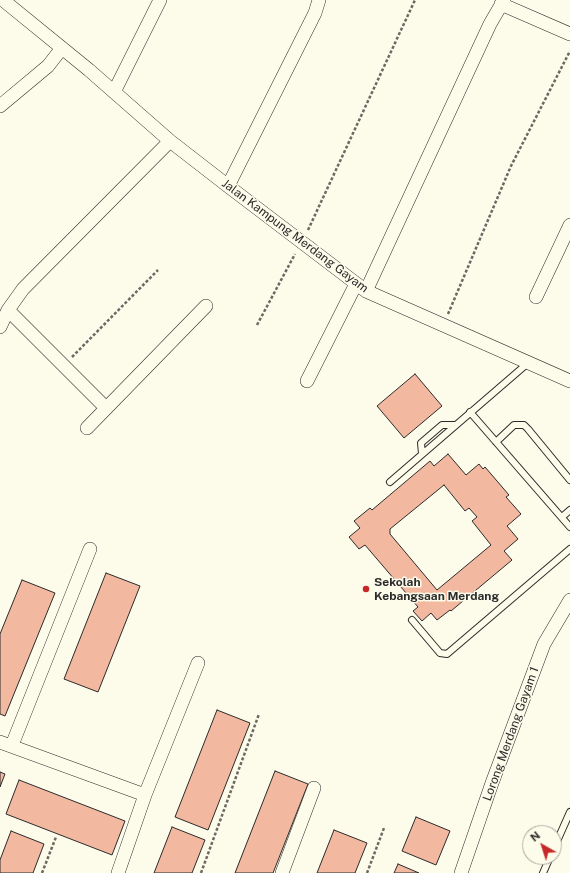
<!DOCTYPE html>
<style>
body{margin:0}
#map{position:relative;width:570px;height:873px;overflow:hidden;background:#fdfbea;font-family:"Public Sans",sans-serif}
canvas{display:block}
.north{position:absolute;left:522px;top:825px;width:40px;height:40px;box-sizing:border-box;background:#fdfbea;border:1px solid #a9a89e;border-radius:50%;rotate:321deg;font-size:11px;font-weight:700;line-height:16px;text-align:center;color:#2b2b2b}
.north::after{content:'';display:block;margin:auto;width:14px;height:18px;background:#c62828;clip-path:polygon(50% 0,100% 100%,50% 72%,0 100%)}
</style>
<div id="map">
<canvas width="570" height="873"></canvas>
<div class="north">N</div>
</div>
<script>
const ctx = document.querySelector('canvas').getContext('2d');
ctx.lineJoin = 'round';
function fill(path, color) { ctx.fillStyle = color; ctx.fill(path, 'evenodd'); }
const shape = rows => new Path2D(rows.map(r => 'M' + r).join(''));
function strokePath(path, color, width, dash) { ctx.strokeStyle = color; ctx.lineWidth = width; ctx.lineCap = dash ? 'butt' : 'round'; ctx.setLineDash(dash || []); ctx.stroke(path); }
function label(font, color, halo, rows, align = 'center') {
  ctx.font = font + ' "Public Sans",sans-serif'; ctx.lineWidth = 3; ctx.setLineDash([]); ctx.textBaseline = 'middle'; ctx.strokeStyle = halo; ctx.fillStyle = color; for (const [text, x, y, turn = 0] of rows) {
    ctx.save(); ctx.translate(x, y); ctx.rotate((+turn || 0) * Math.PI / 180); ctx.textAlign = isNaN(turn) ? turn : align; if (halo) ctx.strokeText(text, 0, 0); ctx.fillText(text, 0, 0); ctx.restore();
  }
}
const building = shape([
 [415,374,442,406,404,438,377,406,415,374],
 [448,454,466,475,479,464,483,469,485,467,509,495,506,497,521,514,507,526,518,539,504,551,512,560,451,611,450,610,437,620,431,613,422,621,413,611,418,607,365,545,359,549,349,537,360,528,354,521,370,508,372,510,430,461,434,466,448,454],
 [444,485,465,511,469,508,477,517,472,521,491,545,437,590,390,534,390,529,444,485],
 [106,573,140,586,98,692,64,679,106,573],
 [22,580,55,593,5,716,0,714,0,634,22,580],
 [217,710,250,723,208,830,175,817,217,710],
 [275,771,308,784,273,873,235,873,275,771],
 [0,772,5,774,0,787,0,772],
 [19,780,125,821,112,855,6,814,19,780],
 [416,817,450,831,436,865,402,851,416,817],
 [172,827,205,840,192,873,154,873,172,827],
 [334,830,367,843,355,873,317,873,334,830],
 [11,831,44,844,33,873,0,873,0,860,11,831],
 [398,864,419,873,394,873,398,864]
]);
fill(building, '#f2b8a0');
strokePath(building, '#2b2b2b', 1);
const service = shape([
 [470,412,570,527],
 [496,442,514,425,524,425,528,429,570,480],
 [422,454,421,443,442,425,455,425],
 [390,482,528,363],
 [562,517,570,510],
 [412,620,440,653,447,654,570,549],
 [554,848,570,812],
 [543,873,550,857]
]);
const minor = shape([
 [3,0,89,70,170,141,228,186,366,291,570,381],
 [501,4,570,34],
 [114,92,160,0],
 [0,106,48,66,62,48],
 [228,186,315,13,319,0],
 [366,291,490,24,504,0],
 [536,297,570,225],
 [8,310,106,408],
 [0,327,8,310,23,289,170,141],
 [307,381,356,284],
 [87,428,206,306],
 [0,742,145,795],
 [12,745,90,549],
 [118,873,145,795,198,663],
 [282,873,314,788],
 [461,873,492,783,544,644,570,600]
]);
strokePath(service, '#2b2b2b', 8);
strokePath(minor, '#2b2b2b', 14);
strokePath(shape([
 [308,230,415,0],
 [448,314,511,166,570,51],
 [257,325,295,254],
 [72,357,158,270],
 [42,873,56,837],
 [201,873,259,714],
 [367,873,384,828]
]), '#6a6964', 2.5, [3, 2]);
strokePath(service, '#fdfbea', 6);
strokePath(minor, '#fdfbea', 13);
for (const [x, y, r, color] of [
 [366,589,4,"#c62828"]
]) { const dot = new Path2D(); dot.arc(x, y, r, 0, 2 * Math.PI); ctx.fillStyle = color; ctx.fill(dot); strokePath(dot, '#fdfbea', 1.5); }
label('12px', '#2b2b2b', '#fdfbea', [
 ["Jalan Kampung Merdang Gayam",295,236,37],
 ["Lorong Merdang Gayam 1",511,734,-70]
]);
label('bold 12px', '#2b2b2b', '#fdfbea', [
 ["Sekolah",374,582],
 ["Kebangsaan Merdang",374,596]
], 'left');
</script>
